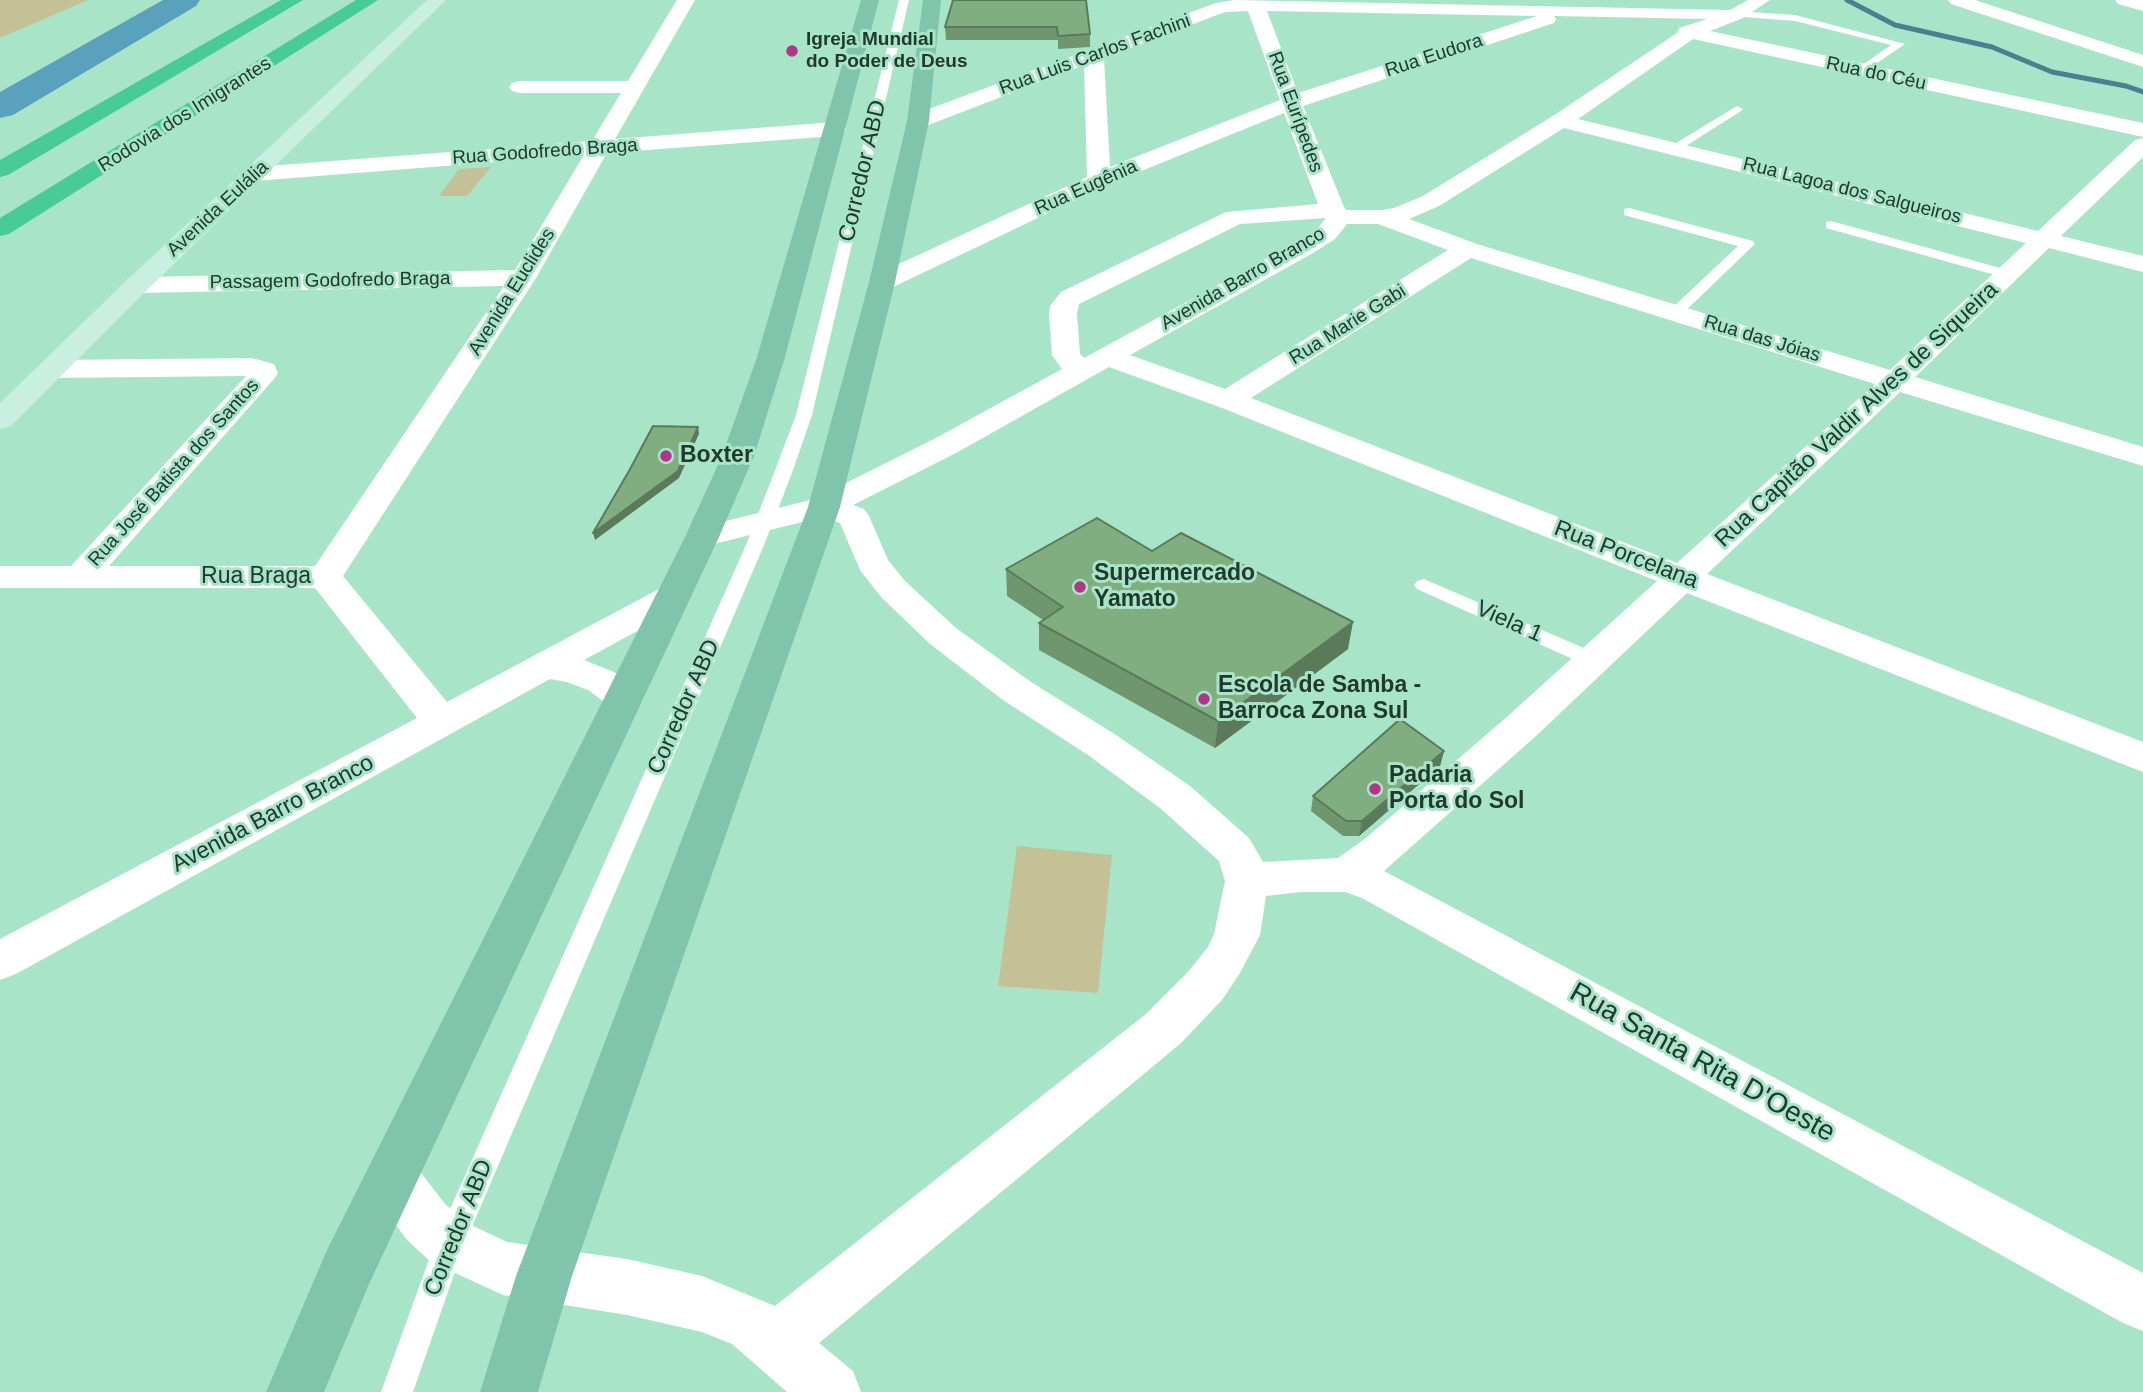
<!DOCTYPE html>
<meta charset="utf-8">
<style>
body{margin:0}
canvas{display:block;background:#a8e5c8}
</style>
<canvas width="2143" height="1392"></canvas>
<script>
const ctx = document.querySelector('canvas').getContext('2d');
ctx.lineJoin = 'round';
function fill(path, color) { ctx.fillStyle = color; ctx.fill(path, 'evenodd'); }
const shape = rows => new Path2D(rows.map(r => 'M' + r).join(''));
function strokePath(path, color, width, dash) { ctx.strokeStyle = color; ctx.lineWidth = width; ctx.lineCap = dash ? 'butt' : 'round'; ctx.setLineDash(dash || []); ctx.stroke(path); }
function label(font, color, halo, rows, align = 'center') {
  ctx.font = font + ' Arial,sans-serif'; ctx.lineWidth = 6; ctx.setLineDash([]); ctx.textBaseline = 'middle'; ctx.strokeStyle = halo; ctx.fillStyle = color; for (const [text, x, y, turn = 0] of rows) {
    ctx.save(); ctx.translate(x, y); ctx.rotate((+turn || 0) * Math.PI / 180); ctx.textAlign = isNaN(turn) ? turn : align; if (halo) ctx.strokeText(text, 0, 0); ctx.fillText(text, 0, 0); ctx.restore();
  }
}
fill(shape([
 [0,0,88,0,0,38],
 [491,167,467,196,439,196,459,169],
 [1017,846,1112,855,1098,993,998,986]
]), '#c4c196');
strokePath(shape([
 [1847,0,1895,25,1992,47,2052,72,2126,86,2143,92]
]), '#488291', 5);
fill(shape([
 [163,0,200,0,196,6,13,115,0,118,0,92,163,0]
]), '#59a1bc');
fill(shape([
 [899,0,909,0,812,415,792,473,764,545,465,1243,413,1392,381,1392,435,1243,746,545,774,473,796,415,899,0],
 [1736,11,1795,15,1905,44,1861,74,1856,71,1857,69,1891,45,1795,21,1732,16,1732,12,1736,11],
 [1737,106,1743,109,1741,111,1678,151,1668,148,1737,106],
 [1629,208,1753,241,1755,244,1680,316,1670,316,1668,313,1670,310,1738,246,1624,215,1624,209,1629,208],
 [1831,221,2011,271,2013,274,2006,278,1826,228,1826,222,1831,221],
 [1424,579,1600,655,1603,660,1600,665,1593,667,1586,665,1417,589,1414,585,1417,581,1424,579]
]), '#fff');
fill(shape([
 [677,0,695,0,615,139,835,122,843,124,846,129,843,134,835,136,607,153,536,278,343,576,447,702,659,589,672,586,685,589,690,597,685,605,584,660,614,672,639,689,644,698,639,707,625,711,611,707,588,690,567,682,550,679,16,974,0,980,0,939,417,718,315,588,0,588,0,566,71,566,246,376,52,378,42,375,38,369,42,363,52,360,252,358,274,364,278,373,274,379,109,566,315,566,504,286,137,293,128,291,124,285,128,279,137,277,515,270,584,155,255,181,247,179,243,174,247,169,255,167,592,141,621,93,519,93,512,91,509,87,512,83,519,81,628,81,677,0],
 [1234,0,1730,10,1748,0,1770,0,1743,18,1710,31,2143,123,2143,137,1693,39,1578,119,2038,231,2135,140,2143,138,2143,157,2061,236,2143,256,2143,272,2049,248,1915,377,2143,447,2143,466,1900,392,1707,574,2143,742,2143,772,1687,593,1536,736,1384,871,2143,1273,2143,1331,2123,1323,1362,898,1345,892,1301,892,1266,896,1260,935,1240,973,1222,1000,1180,1044,819,1343,853,1371,861,1392,787,1392,732,1344,702,1332,627,1315,503,1295,431,1262,407,1240,374,1195,367,1178,374,1161,393,1153,412,1161,445,1204,469,1224,507,1242,627,1259,702,1276,775,1306,1146,1014,1188,972,1208,947,1214,934,1225,881,1219,861,1160,808,1088,755,1003,700,930,644,881,597,860,570,840,523,822,517,702,547,690,544,685,537,690,530,814,499,934,439,1062,369,1052,355,1049,314,1050,306,1061,292,1226,212,1318,204,1284,113,1107,185,891,288,882,290,873,288,869,282,873,276,1087,177,1084,65,926,126,910,126,907,121,910,116,1216,3,1234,0],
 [1248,11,1280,100,1110,167,1104,58,1225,12,1248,11],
 [1267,11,1537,16,1298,93,1267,11],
 [1554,16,1707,19,1679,28,1677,33,1553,116,1423,196,1394,208,1381,210,1346,210,1344,207,1303,106,1554,23,1556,19,1554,16],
 [1564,128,2026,243,1890,370,1477,244,1409,219,1439,206,1564,128],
 [1326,218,1317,229,1295,243,1084,358,1080,354,1077,314,1079,304,1240,224,1326,218],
 [1347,224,1378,224,1448,250,1225,389,1130,355,1313,253,1335,239,1347,224],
 [1471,258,1875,384,1677,563,1251,398,1471,258],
 [1109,367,1217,406,1657,581,1508,716,1366,838,1338,858,1263,862,1249,838,1190,786,1116,735,1031,682,956,628,905,581,888,560,869,516,864,509,853,505,956,453,1109,367],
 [1948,0,1975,0,2143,55,2143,67,1951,4,1948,0],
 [2115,0,2143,0,2143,11,2118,4,2115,0]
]), '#fff');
fill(shape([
 [427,0,446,0,146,291,11,426,0,429,0,403,128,279,427,0]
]), '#c8efe0');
fill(shape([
 [861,0,879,0,785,357,754,456,719,537,369,1284,324,1392,266,1392,327,1250,685,537,722,456,757,357,861,0],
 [923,0,941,0,929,121,895,282,840,507,572,1276,538,1392,480,1392,516,1276,808,507,869,282,907,121,923,0]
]), '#80c5ab');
fill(shape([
 [281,0,303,0,8,175,0,177,0,160,281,0],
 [356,0,378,0,9,234,0,236,0,218,356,0]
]), '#49ca99');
fill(shape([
 [953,2,1090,34,1090,47,1058,49,1058,40,946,40,945,27],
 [1152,551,1348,649,1215,748,1039,650,1039,623,1043,620,1007,596,1006,569],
 [1444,751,1440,766,1359,836,1343,836,1311,811,1313,796]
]), '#6f966e');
fill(shape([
 [698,427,699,434,679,478,595,540,593,533],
 [1353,622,1348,649,1215,748,1218,721],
 [1444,751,1440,766,1359,836,1362,821]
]), '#5a7a5a');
const building = shape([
 [953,0,1086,0,1090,34,1058,36,1057,27,945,27,953,0],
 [653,426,698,427,678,471,593,533,629,471,653,426],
 [1097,518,1152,551,1181,533,1353,622,1218,721,1039,623,1063,607,1006,569,1097,518],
 [1400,719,1444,751,1362,821,1346,821,1313,796,1400,719]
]);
fill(building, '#81ae80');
strokePath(building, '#5a7a5a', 2);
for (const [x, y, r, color] of [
 [792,51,7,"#b23688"],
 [666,456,7,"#b23688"],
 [1080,587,7,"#b23688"],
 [1204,699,7,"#b23688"],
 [1375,789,7,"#b23688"]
]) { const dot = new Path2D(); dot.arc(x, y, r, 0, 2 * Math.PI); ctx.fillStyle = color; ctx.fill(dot); strokePath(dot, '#a8e5c8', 2.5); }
label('bold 19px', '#21392e', '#a8e5c8', [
 ["Igreja Mundial",806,40],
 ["do Poder de Deus",806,62]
], 'left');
label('19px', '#21392e', '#a8e5c8', [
 ["Rua Luis Carlos Fachini",1095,55,-20],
 ["Rua Eudora",1434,56,-18],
 ["Rua do Céu",1876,74,12],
 ["Rua Eurípedes",1295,112,70],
 ["Rodovia dos Imigrantes",185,115,-32],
 ["Rua Godofredo Braga",545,152,-4],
 ["Rua Eugênia",1086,188,-24],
 ["Rua Lagoa dos Salgueiros",1852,191,14],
 ["Avenida Eulália",218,209,-43],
 ["Avenida Barro Branco",1243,279,-30],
 ["Passagem Godofredo Braga",330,281,-1],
 ["Avenida Euclides",512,292,-58],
 ["Rua Marie Gabi",1348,325,-32],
 ["Rua das Jóias",1762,339,17],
 ["Rua José Batista dos Santos",174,473,-48]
]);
label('23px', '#21392e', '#a8e5c8', [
 ["Corredor ABD",863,171,-77],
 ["Rua Capitão Valdir Alves de Siqueira",1857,415,-43],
 ["Rua Porcelana",1626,555,21],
 ["Rua Braga",256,577],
 ["Viela 1",1509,622,24],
 ["Corredor ABD",684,707,-66],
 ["Avenida Barro Branco",273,814,-28],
 ["Corredor ABD",459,1228,-68]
]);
label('bold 23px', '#21392e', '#a8e5c8', [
 ["Boxter",680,456],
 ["Supermercado",1094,574],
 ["Yamato",1094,600],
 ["Escola de Samba -",1218,686],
 ["Barroca Zona Sul",1218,712],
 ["Padaria",1389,776],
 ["Porta do Sol",1389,802]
], 'left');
label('28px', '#21392e', '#a8e5c8', [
 ["Rua Santa Rita D'Oeste",1702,1063,29]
]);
</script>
